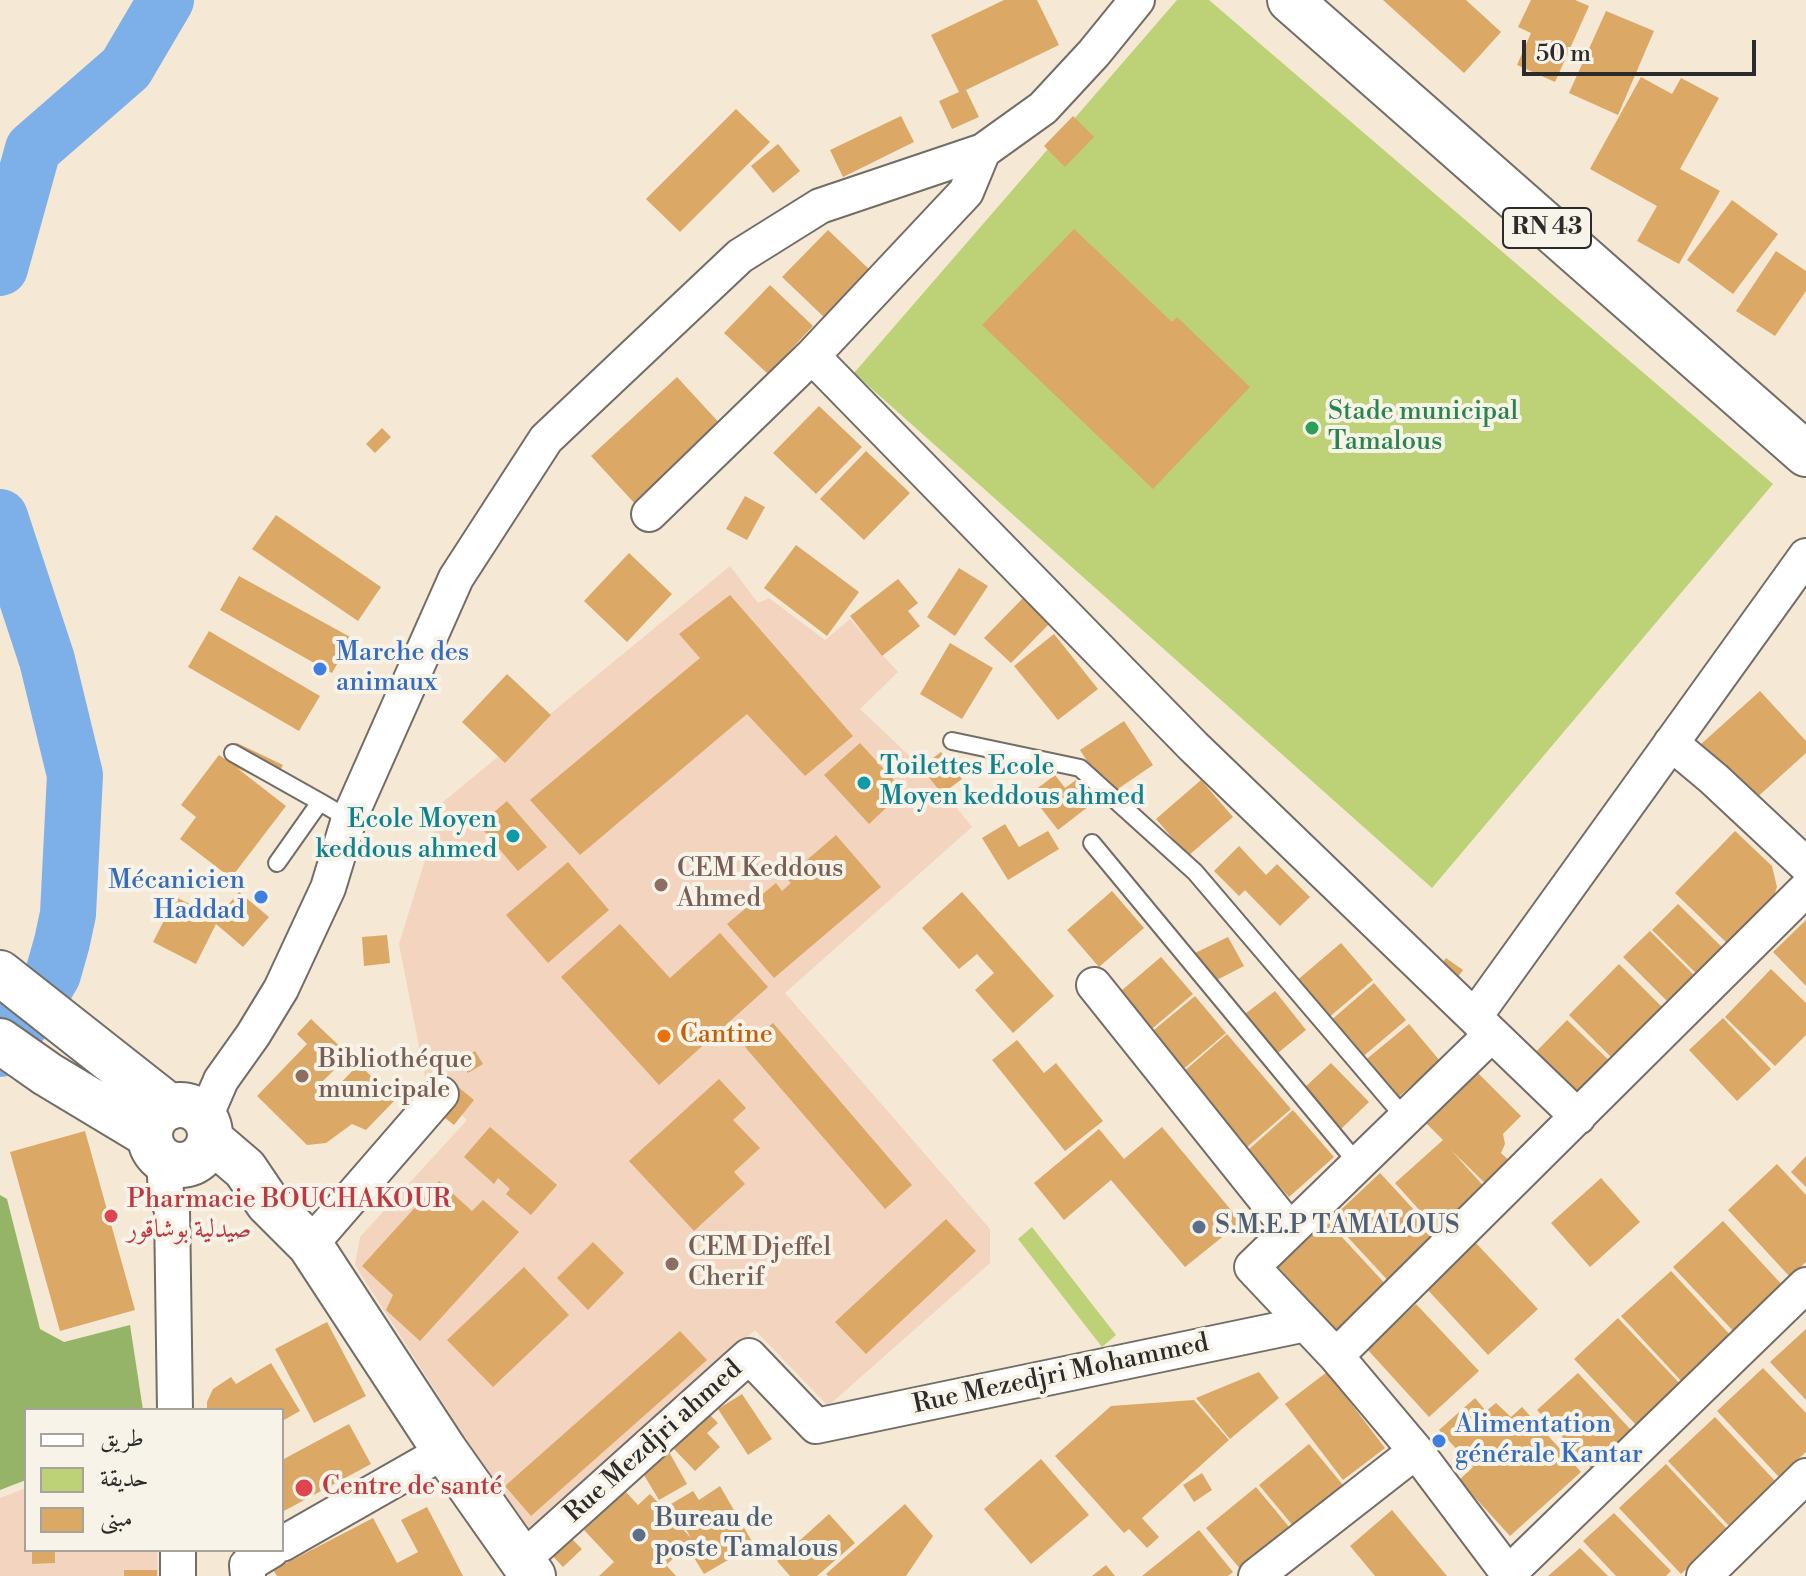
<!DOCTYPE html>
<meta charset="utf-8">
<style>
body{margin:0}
#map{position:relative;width:1806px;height:1576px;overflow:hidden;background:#f5e8d5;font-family:"Libre Bodoni",Amiri,serif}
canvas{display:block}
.legend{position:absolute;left:24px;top:1408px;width:260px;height:144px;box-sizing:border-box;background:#f7f3e8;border:2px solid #a5a39c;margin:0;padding:10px 14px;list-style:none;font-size:24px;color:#2b2b2b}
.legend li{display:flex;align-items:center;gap:16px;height:40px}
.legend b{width:40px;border:2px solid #a5a39c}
.scale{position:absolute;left:1522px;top:40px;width:234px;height:36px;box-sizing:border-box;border:4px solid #2b2b2b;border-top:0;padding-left:10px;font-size:24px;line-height:28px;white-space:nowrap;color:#2b2b2b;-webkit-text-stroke:6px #f7f3e8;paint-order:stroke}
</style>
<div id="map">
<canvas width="1806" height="1576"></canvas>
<ul class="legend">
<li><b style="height:10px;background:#fff"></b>طريق</li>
<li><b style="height:22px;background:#bdd276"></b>حديقة</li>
<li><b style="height:22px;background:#dca866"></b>مبنى</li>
</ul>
<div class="scale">50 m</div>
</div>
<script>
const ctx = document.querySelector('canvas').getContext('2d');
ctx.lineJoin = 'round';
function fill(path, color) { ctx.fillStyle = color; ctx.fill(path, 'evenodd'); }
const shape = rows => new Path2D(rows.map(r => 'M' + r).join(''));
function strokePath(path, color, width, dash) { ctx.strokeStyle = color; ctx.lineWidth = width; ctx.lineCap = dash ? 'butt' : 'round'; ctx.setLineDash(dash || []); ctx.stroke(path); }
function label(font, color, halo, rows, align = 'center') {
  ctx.font = font + ' "Libre Bodoni",Amiri,serif'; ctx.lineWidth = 8; ctx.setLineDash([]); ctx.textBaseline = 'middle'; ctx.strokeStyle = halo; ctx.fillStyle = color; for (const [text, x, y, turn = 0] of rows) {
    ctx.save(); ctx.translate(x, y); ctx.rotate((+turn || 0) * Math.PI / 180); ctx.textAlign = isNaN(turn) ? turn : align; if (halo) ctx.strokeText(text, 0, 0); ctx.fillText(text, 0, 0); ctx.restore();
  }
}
fill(shape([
 [730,566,758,603,769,598,825,640,850,619,898,672,860,709,934,779,972,827,785,993,990,1229,990,1263,828,1406,755,1330,527,1534,355,1265,360,1237,467,1120,425,1077,399,944,443,802],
 [26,1488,26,1550,157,1550,158,1576,0,1576,0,1498]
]), '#f3d4bf');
fill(shape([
 [1177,0,1209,0,1773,484,1432,888,854,373],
 [1032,1227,1116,1335,1102,1347,1018,1239]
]), '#bdd276');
fill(shape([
 [0,1195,7,1199,40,1329,64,1342,130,1325,143,1410,26,1410,26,1480,0,1490]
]), '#96b467');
strokePath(shape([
 [0,268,33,149,126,68,166,0],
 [0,517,47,660,75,775,68,914,62,942,53,974,33,1008,0,1049]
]), '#7dafe9', 56);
fill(shape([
 [1004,0,1037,0,1059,45,966,90,979,117,952,129,939,101,959,92,931,35],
 [1383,0,1466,0,1501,32,1464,73],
 [1531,0,1575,0,1589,6,1555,82,1517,65,1531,33,1518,27],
 [1606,11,1654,31,1618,115,1569,93],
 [1641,77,1672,94,1681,78,1719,98,1680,169,1720,191,1679,264,1637,241,1657,206,1590,169],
 [736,109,770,142,680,232,646,199],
 [901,116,914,142,843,177,830,150],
 [1073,116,1094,137,1065,167,1044,146],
 [778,144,800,171,773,193,751,166],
 [1732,200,1778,234,1733,294,1687,260],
 [1074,229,1172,322,1177,317,1250,387,1153,489,982,325],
 [828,230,871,271,825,318,782,277],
 [1776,251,1806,271,1806,291,1775,336,1736,311],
 [770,285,813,326,768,374,724,333],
 [677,377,723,427,637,506,591,456],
 [819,406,862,447,816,494,773,453],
 [382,428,391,437,375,453,366,444],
 [866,451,910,493,864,540,820,499],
 [745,496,765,507,747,540,726,529],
 [276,515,381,587,358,621,252,549],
 [796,545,859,592,827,636,764,588],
 [629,553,672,594,627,642,584,601],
 [959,568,988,586,955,636,927,617],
 [239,576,352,638,332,673,220,610],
 [898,579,918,603,908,611,920,626,882,656,850,616],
 [730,595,853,736,805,776,747,714,580,855,530,800,700,658,679,634],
 [1023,598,1050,623,1011,663,984,638],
 [209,631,320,696,299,731,188,667],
 [1054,634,1098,689,1058,720,1014,666],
 [950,643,993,668,962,719,920,694],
 [507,674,551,715,505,763,462,722],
 [1760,691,1806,741,1806,753,1742,811,1690,754],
 [1124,721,1153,765,1109,795,1080,750],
 [237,743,283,765,273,785,237,768,286,806,231,878,180,839,196,817,181,805,219,755,228,761],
 [860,743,904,791,869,824,824,775],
 [941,752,962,779,942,794,921,767],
 [1055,775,1065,788,1076,780,1093,803,1058,830,1030,794],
 [1201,780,1233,817,1188,856,1156,819],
 [507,801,547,847,518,871,479,825],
 [1005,824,1019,847,1048,831,1059,849,1008,880,982,838],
 [1735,831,1772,866,1777,887,1771,904,1730,946,1675,893],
 [836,835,881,887,774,978,727,924,776,883,782,891,791,883,786,878],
 [1239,846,1266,875,1277,864,1310,897,1280,926,1245,890,1239,896,1214,871],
 [568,862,609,910,548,963,506,915],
 [1112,891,1144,928,1099,967,1067,930],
 [239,892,269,917,243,947,216,924,196,964,153,942,176,897,217,918],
 [962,892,1054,996,1013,1033,975,990,994,973,977,954,959,969,922,928],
 [1678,904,1728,953,1702,979,1652,930],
 [1806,920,1806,986,1773,952],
 [620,924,670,978,720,933,768,987,659,1085,561,977],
 [1650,931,1699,980,1673,1007,1623,957],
 [387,935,390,963,364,966,362,937],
 [1228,937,1244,966,1209,984,1193,954],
 [1341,943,1373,980,1327,1019,1295,982],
 [1161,957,1193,994,1147,1033,1115,996],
 [1446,958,1463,970,1452,985,1435,973],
 [1619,964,1670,1015,1619,1065,1569,1015],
 [1771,969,1806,1003,1806,1035,1775,1066,1725,1017],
 [1374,983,1406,1020,1360,1059,1329,1022],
 [1275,991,1306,1030,1273,1057,1241,1017],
 [1195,996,1226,1033,1181,1071,1149,1034],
 [1723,1018,1771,1069,1737,1101,1689,1050],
 [311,1019,349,1055,317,1087,327,1097,359,1064,395,1100,366,1130,352,1124,326,1143,307,1145,257,1096,307,1044,297,1034],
 [1567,1020,1617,1068,1577,1108,1528,1060],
 [773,1023,912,1185,885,1209,745,1047],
 [1409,1024,1440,1061,1395,1100,1363,1062],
 [1227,1034,1291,1109,1246,1148,1182,1073],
 [1017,1040,1044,1073,1056,1063,1103,1121,1065,1151,992,1060],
 [475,1051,483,1064,468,1073,460,1060],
 [1331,1063,1369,1102,1341,1129,1303,1089],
 [1476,1071,1521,1116,1503,1134,1505,1144,1501,1153,1513,1164,1489,1187,1451,1150,1488,1191,1440,1233,1395,1183,1443,1140,1425,1122],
 [719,1079,746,1108,733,1120,760,1148,734,1172,745,1184,694,1231,629,1161],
 [457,1086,474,1100,454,1125,436,1111],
 [1293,1110,1334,1157,1289,1197,1247,1151],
 [490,1127,557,1185,531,1215,506,1194,510,1189,498,1178,494,1184,464,1157],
 [1162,1127,1241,1222,1185,1267,1111,1180,1064,1220,1034,1183,1099,1129,1124,1159],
 [85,1131,135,1310,60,1331,10,1152],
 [1806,1156,1806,1187,1791,1172],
 [1777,1164,1806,1195,1806,1262,1790,1277,1728,1210],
 [1380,1173,1442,1240,1393,1286,1331,1219],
 [1601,1178,1640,1222,1590,1267,1551,1223],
 [439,1181,472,1211,483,1200,519,1232,420,1341,386,1310,393,1295,362,1266],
 [946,1219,976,1251,866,1354,835,1322],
 [1327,1221,1390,1289,1340,1334,1278,1267],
 [1723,1221,1785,1288,1736,1334,1673,1267],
 [593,1242,624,1273,588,1310,557,1278],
 [1475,1242,1538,1309,1488,1355,1426,1288],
 [524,1267,569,1315,493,1387,447,1340],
 [1671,1271,1733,1338,1684,1384,1621,1316],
 [1416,1304,1479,1371,1429,1417,1367,1349],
 [1618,1318,1682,1386,1638,1427,1574,1359],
 [327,1322,366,1396,314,1423,275,1349],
 [1806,1329,1806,1400,1770,1362],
 [680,1331,707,1360,531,1516,505,1486],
 [271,1363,300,1411,282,1421,282,1410,207,1410,207,1402,213,1389,231,1377,236,1384],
 [1763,1368,1806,1413,1806,1452,1779,1477,1717,1411],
 [1259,1372,1279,1398,1230,1439,1196,1398],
 [1327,1372,1385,1448,1343,1480,1285,1404],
 [1578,1373,1631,1430,1591,1468,1537,1410],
 [742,1394,772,1439,748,1455,718,1409],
 [1475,1398,1486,1411,1496,1403,1511,1417,1522,1407,1581,1472,1510,1536,1459,1480,1473,1467,1439,1430],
 [1194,1400,1229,1440,1142,1518,1159,1537,1147,1548,1129,1529,1124,1533,1055,1456,1111,1406],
 [709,1414,718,1423,707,1433,720,1447,695,1471,674,1449],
 [1715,1417,1777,1483,1730,1527,1668,1461],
 [349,1424,371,1464,282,1512,282,1460],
 [664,1443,687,1484,659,1500,635,1460],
 [1309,1444,1343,1485,1294,1527,1259,1485],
 [1041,1459,1089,1515,1031,1564,984,1509],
 [1666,1464,1728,1530,1681,1574,1619,1508],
 [1202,1473,1212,1490,1194,1502,1183,1485],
 [720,1486,754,1545,704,1574,693,1556,700,1552,693,1541,666,1565,676,1576,599,1576,614,1562,584,1530,625,1491,638,1505,650,1494,691,1538,671,1504,693,1491,699,1500],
 [1256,1487,1290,1528,1241,1570,1206,1528],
 [905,1504,933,1536,906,1576,828,1576,826,1574],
 [427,1507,463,1576,277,1576,273,1570,373,1518,397,1563,418,1552,401,1520],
 [1392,1510,1447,1576,1375,1576,1350,1546],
 [1614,1513,1671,1571,1666,1576,1616,1576,1583,1541],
 [829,1514,855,1543,817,1576,790,1576,777,1561],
 [1199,1530,1233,1572,1228,1576,1142,1576],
 [566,1533,582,1549,563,1567,548,1551],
 [1580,1548,1608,1576,1548,1576],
 [32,1550,55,1550,55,1563,32,1564],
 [1106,1565,1115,1576,1092,1576],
 [124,1570,157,1570,157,1576,124,1576]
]), '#dca866');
const lane = shape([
 [952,741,1080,768,1195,872,1405,1118],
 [233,753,320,802],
 [1092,843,1358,1164],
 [277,863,320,802,349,819]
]);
const street = shape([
 [983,151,966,192,812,356,1194,747,1578,1117],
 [649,514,812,356],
 [1671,743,1714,779,1806,865],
 [1094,985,1290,1230],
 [1475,1016,1806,556],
 [1492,1034,1252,1267,1336,1356,1416,1451,1510,1576],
 [205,1117,221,1080,253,1035,281,989,328,888,349,819,456,578,546,439,740,256,820,206,983,151,1043,108,1094,53,1137,0],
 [164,1160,166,1194,172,1210,175,1410],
 [310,1245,441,1094],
 [1336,1356,1806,889],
 [282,1544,445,1451],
 [178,1550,178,1576],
 [522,1560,749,1356,816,1426,1306,1324],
 [1508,1574,1806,1285],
 [248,1576,247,1565,272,1550],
 [1256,1576,1416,1451],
 [1704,1576,1806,1476]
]);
const secondary = shape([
 [0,973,170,1107],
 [0,1041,47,1074,150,1136],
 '150 1135a30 30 0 1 1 60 0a30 30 0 1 1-60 0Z',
 [210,1139,245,1169,268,1203,310,1245,445,1451,533,1576]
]);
const primary = shape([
 [1290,0,1806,454]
]);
strokePath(lane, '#726d66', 20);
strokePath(street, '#726d66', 38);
strokePath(secondary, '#726d66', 48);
strokePath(primary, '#726d66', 48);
strokePath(lane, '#fff', 16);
strokePath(street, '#fff', 34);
strokePath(secondary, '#fff', 44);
strokePath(primary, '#fff', 44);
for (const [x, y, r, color] of [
 [1312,428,8,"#2e9e5b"],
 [320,669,8,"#3f7fe0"],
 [864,783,8,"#0f9aa8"],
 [513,836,8,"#0f9aa8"],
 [661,885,8,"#8d6e63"],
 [261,897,8,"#3f7fe0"],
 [664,1036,8,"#e8710a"],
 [302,1076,8,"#8d6e63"],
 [111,1216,8,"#e0444e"],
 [1199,1227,8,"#5c6f8a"],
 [672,1264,8,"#8d6e63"],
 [1439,1441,8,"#3f7fe0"],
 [304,1488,10,"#e0444e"],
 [639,1535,8,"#5c6f8a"]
]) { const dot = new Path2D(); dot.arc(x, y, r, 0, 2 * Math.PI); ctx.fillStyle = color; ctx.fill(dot); strokePath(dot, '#f7f3e8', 3); }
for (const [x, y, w] of [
 [1547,228,88]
]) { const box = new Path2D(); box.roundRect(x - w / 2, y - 20, w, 40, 6); ctx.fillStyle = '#f7f3e8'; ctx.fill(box); strokePath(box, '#2b2b2b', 2); }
label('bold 24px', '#2b2b2b', null, [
 ["RN 43",1547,228]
]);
label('26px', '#27864d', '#f7f3e8', [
 ["Stade municipal",1328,413],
 ["Tamalous",1328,443]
], 'left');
label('26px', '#366cbe', '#f7f3e8', [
 ["Marche des",336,654],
 ["animaux",336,684],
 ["Mécanicien",245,882,"right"],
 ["Haddad",245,912,"right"],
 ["Alimentation",1455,1426],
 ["générale Kantar",1455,1456]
], 'left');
label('26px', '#0d838f', '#f7f3e8', [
 ["Toilettes Ecole",880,768],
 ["Moyen keddous ahmed",880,798],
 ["Ecole Moyen",497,821,"right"],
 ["keddous ahmed",497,851,"right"]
], 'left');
label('26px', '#785e54', '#f7f3e8', [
 ["CEM Keddous",677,870],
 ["Ahmed",677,900],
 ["Bibliothéque",318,1061],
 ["municipale",318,1091],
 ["CEM Djeffel",688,1249],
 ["Cherif",688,1279]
], 'left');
label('26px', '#c56008', '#f7f3e8', [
 ["Cantine",680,1036]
], 'left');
label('26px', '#be3a42', '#f7f3e8', [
 ["Pharmacie BOUCHAKOUR",127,1201],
 ["صيدلية بوشاقور",127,1231],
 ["Centre de santé",322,1488]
], 'left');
label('26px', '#4e5e75', '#f7f3e8', [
 ["S.M.E.P TAMALOUS",1215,1227],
 ["Bureau de",655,1520],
 ["poste Tamalous",655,1550]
], 'left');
label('26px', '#2b2b2b', '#f7f3e8', [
 ["Rue Mezedjri Mohammed",1061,1375,-12],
 ["Rue Mezdjri ahmed",654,1442,-42]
]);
</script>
